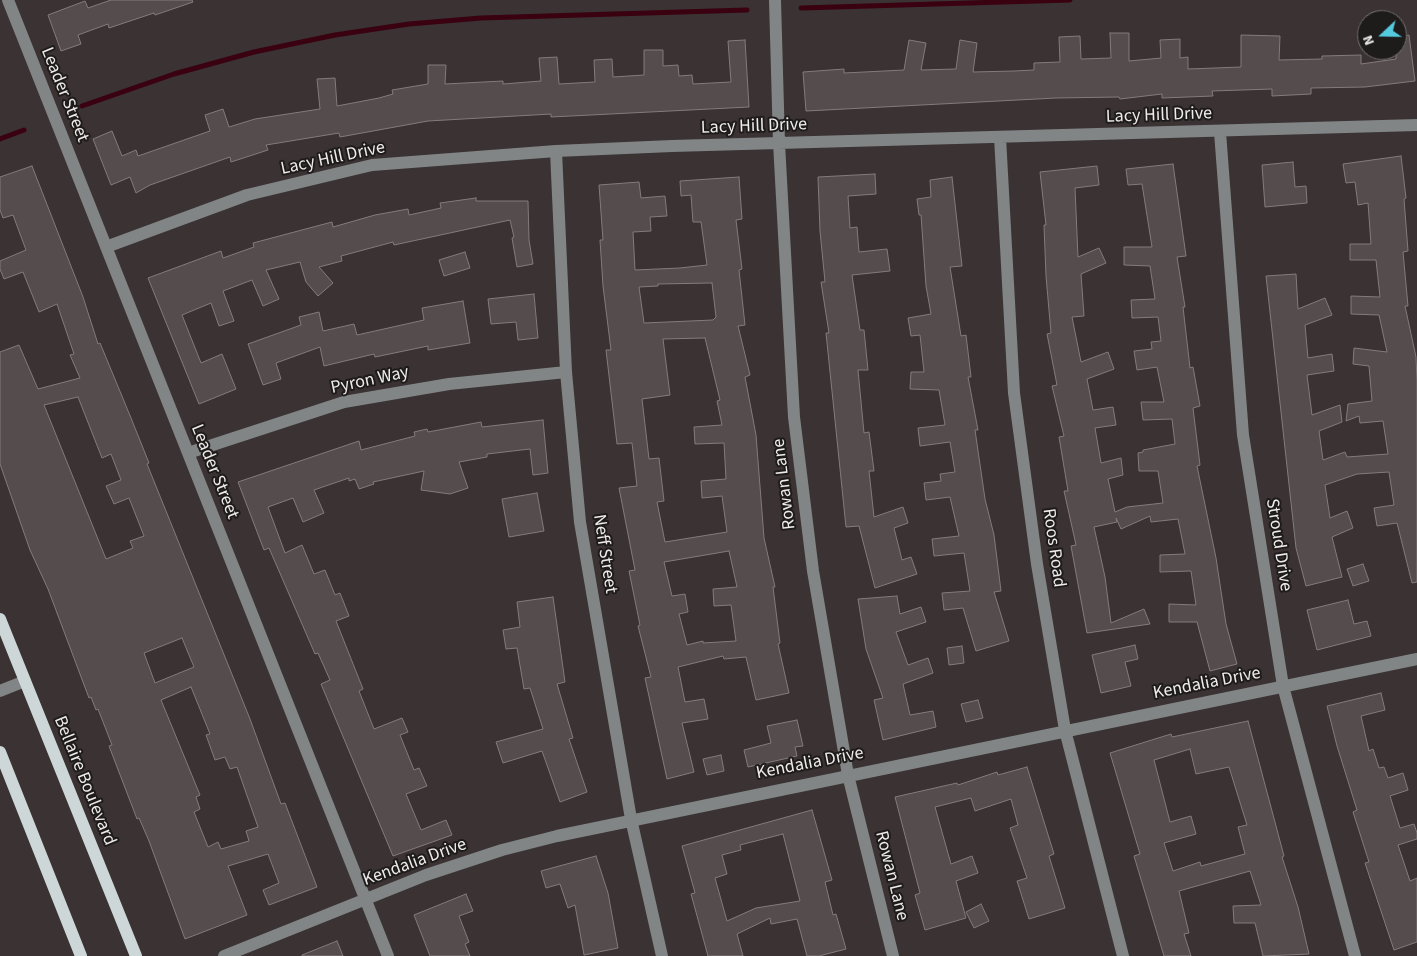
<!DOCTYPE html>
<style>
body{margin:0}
#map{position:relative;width:1417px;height:956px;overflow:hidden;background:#3a3233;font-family:"Source Sans 3",sans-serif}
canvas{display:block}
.north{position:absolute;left:1357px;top:10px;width:50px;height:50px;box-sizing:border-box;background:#1e1b1b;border:1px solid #726e6e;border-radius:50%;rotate:249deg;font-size:14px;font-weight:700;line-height:20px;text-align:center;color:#efeaeb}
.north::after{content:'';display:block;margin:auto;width:18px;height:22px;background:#54cade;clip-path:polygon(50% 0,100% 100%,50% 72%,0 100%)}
</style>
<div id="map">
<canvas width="1417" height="956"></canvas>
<div class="north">N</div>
</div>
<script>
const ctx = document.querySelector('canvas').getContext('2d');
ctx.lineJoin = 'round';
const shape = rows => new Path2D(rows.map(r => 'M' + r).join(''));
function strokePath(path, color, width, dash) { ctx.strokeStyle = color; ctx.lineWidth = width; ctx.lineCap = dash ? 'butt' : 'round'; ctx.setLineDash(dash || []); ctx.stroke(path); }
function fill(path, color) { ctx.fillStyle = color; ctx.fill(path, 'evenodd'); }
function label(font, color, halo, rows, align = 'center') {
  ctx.font = font + ' "Source Sans 3",sans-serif'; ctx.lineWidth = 4; ctx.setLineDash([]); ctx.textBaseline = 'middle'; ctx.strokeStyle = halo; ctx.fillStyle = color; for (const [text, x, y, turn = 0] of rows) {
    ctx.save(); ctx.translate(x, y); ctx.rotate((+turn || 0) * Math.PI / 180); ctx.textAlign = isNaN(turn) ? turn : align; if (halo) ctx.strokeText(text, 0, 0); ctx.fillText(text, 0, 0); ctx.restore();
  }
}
strokePath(shape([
 [801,8,1070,0],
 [82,106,174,74,254,52,335,35,409,24,481,18,747,10],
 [0,139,24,130]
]), '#3a0111', 5);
const building = shape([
 [111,0,192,0,193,2,155,15,154,13,109,28,108,24,78,35,81,44,61,51,48,15,85,1,88,8,111,0],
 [1110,33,1129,33,1129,61,1161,58,1160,40,1180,39,1180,58,1188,57,1188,69,1241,67,1241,35,1280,36,1279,60,1322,59,1322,56,1361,55,1361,64,1396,59,1397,37,1409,35,1415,81,1365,87,1311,88,1311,94,1272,96,1272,89,1212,91,1213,96,1162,98,1162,94,1120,99,1119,97,1056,98,806,111,803,72,844,69,844,73,904,70,909,40,926,43,921,70,956,69,960,40,977,43,973,72,1014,71,1034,70,1034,63,1060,62,1059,37,1080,36,1081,59,1111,58,1110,33],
 [745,40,749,107,551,117,551,114,428,121,340,137,339,133,266,145,268,150,231,162,230,157,150,185,136,193,130,177,111,185,93,139,112,131,122,156,136,150,138,156,210,131,205,115,223,109,229,127,255,119,320,109,317,79,335,78,337,106,379,98,393,94,392,90,428,84,428,65,446,65,445,84,503,81,503,84,541,81,539,58,557,57,559,84,595,82,594,60,612,59,613,77,644,75,644,50,663,50,663,66,678,65,679,76,692,75,693,84,731,82,728,41,745,40],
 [1401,156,1406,198,1404,199,1408,251,1403,252,1408,306,1405,306,1416,357,1417,381,1417,582,1412,583,1397,523,1377,526,1374,508,1394,505,1389,472,1357,474,1325,485,1330,518,1347,511,1353,528,1332,537,1342,577,1306,586,1296,548,1266,276,1296,274,1298,309,1325,298,1332,315,1305,325,1308,358,1332,354,1334,371,1307,375,1312,415,1340,405,1342,422,1319,431,1323,460,1345,452,1347,457,1388,454,1383,421,1360,423,1359,416,1346,421,1348,404,1372,401,1369,366,1353,364,1354,348,1387,352,1379,315,1351,314,1351,296,1380,297,1376,260,1350,260,1350,244,1371,244,1368,203,1358,205,1355,182,1346,183,1343,164,1401,156],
 [1293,162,1295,187,1306,186,1307,203,1265,207,1262,165,1293,162],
 [1173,164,1186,256,1177,257,1185,307,1183,307,1190,368,1193,367,1200,406,1193,408,1200,465,1197,466,1216,558,1226,624,1237,664,1210,671,1197,622,1169,622,1169,604,1196,605,1191,571,1160,572,1160,555,1185,554,1178,519,1151,522,1150,516,1121,529,1116,518,1117,522,1094,527,1105,577,1111,623,1144,609,1150,624,1087,633,1071,546,1076,545,1064,491,1068,491,1059,437,1064,436,1052,386,1057,385,1047,334,1051,333,1046,276,1044,225,1046,225,1040,172,1097,166,1099,185,1075,188,1078,257,1099,248,1106,263,1081,274,1084,316,1072,317,1081,362,1108,352,1114,369,1087,379,1093,410,1113,407,1116,425,1095,428,1101,463,1121,458,1123,475,1108,479,1115,512,1127,507,1163,503,1158,471,1139,471,1138,453,1143,452,1143,450,1175,444,1172,419,1143,420,1141,402,1164,402,1157,367,1137,370,1134,351,1152,349,1151,342,1161,341,1158,317,1132,318,1131,300,1155,299,1150,266,1124,265,1124,247,1152,247,1142,184,1128,185,1126,169,1173,164],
 [32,166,83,297,98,344,100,343,131,418,149,463,147,464,250,719,281,804,285,803,317,887,269,905,263,890,279,883,268,854,228,866,247,915,185,939,149,841,139,818,137,819,109,746,112,745,98,709,96,710,91,697,89,698,48,589,30,550,0,464,0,352,19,345,38,389,80,378,70,355,74,354,57,304,39,312,23,272,4,279,0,269,0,261,26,250,13,215,3,218,0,210,0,177,32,166],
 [78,397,102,458,111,454,121,480,106,486,114,504,129,498,144,536,130,541,133,548,106,559,44,405,78,397],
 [182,638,194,667,155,683,144,653,182,638],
 [191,687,210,734,206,735,215,760,225,757,230,769,237,767,258,827,246,831,249,841,221,849,218,842,208,847,194,812,200,809,196,797,200,795,161,700,191,687],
 [875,174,876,194,848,196,850,228,857,227,859,252,887,249,890,271,852,275,860,330,864,330,868,370,858,370,864,433,869,432,874,471,869,471,874,517,903,507,908,523,894,528,902,560,911,557,917,574,875,588,859,526,846,527,826,333,829,333,821,282,825,282,820,231,818,177,875,174],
 [739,177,742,219,736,220,742,269,739,270,745,325,738,326,750,375,745,377,756,435,764,538,775,587,773,587,780,643,778,644,789,693,756,700,746,657,724,659,723,656,678,667,685,702,704,699,708,719,682,723,694,772,667,779,645,678,651,677,638,626,640,625,629,571,635,570,619,488,637,486,632,443,617,444,606,350,611,350,603,286,600,240,603,240,599,185,639,182,641,198,665,196,667,216,650,217,651,231,633,232,635,270,680,268,707,265,701,222,693,222,691,195,681,196,680,181,739,177],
 [712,283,716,317,713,320,644,323,639,287,658,286,658,284,712,283],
 [705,338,720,400,717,401,722,425,694,427,695,444,724,443,726,479,701,481,702,498,722,496,727,532,665,542,657,502,664,501,659,458,649,459,642,399,670,395,663,339,705,338],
 [729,551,737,587,713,589,714,606,731,605,736,641,703,643,703,641,687,645,679,614,688,612,685,594,672,596,664,562,729,551],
 [952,177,962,266,950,267,961,336,966,335,971,377,968,377,978,430,975,430,985,499,994,535,1001,591,994,592,1009,641,976,651,963,608,944,610,942,593,970,591,964,553,934,556,932,539,959,536,950,497,926,500,924,483,941,481,940,474,955,472,950,442,920,446,918,428,945,425,939,390,910,389,911,372,924,372,920,335,911,336,908,318,931,314,926,286,921,215,919,215,917,199,931,197,930,180,952,177],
 [476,198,476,201,528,201,529,240,533,264,517,267,512,238,514,237,510,220,394,245,393,242,341,256,342,261,319,267,333,283,318,296,306,282,300,262,266,270,279,299,263,306,252,280,223,291,234,321,219,326,211,303,182,315,201,363,222,354,236,389,199,404,148,278,221,251,223,258,254,247,253,243,332,222,333,227,375,215,408,209,409,215,441,208,440,203,476,198],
 [465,252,470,268,444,276,439,260,465,252],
 [534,294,538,338,518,340,516,322,491,324,488,299,534,294],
 [463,301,470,343,428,350,428,346,375,357,374,354,324,366,320,347,276,363,281,379,263,385,248,344,301,325,299,317,319,312,323,331,354,324,357,335,424,320,422,308,463,301],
 [543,420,548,473,533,475,530,449,487,454,487,457,459,462,468,488,450,494,421,490,424,471,373,482,374,484,359,489,355,479,349,481,349,478,314,490,324,513,303,522,293,498,268,507,285,553,302,545,314,574,325,570,335,595,340,593,349,616,336,621,363,689,359,691,374,729,402,718,408,732,400,735,414,770,419,768,427,786,406,794,421,830,446,820,452,835,393,856,321,684,330,680,318,653,315,654,269,548,264,550,238,482,359,441,361,450,415,436,414,432,427,429,428,432,481,422,482,427,543,420],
 [537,493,544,531,509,537,502,499,537,493],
 [1363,564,1369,581,1353,586,1347,569,1363,564],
 [897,596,900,614,921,607,926,622,896,632,908,665,928,658,933,673,903,684,910,715,933,711,936,727,883,740,874,700,883,698,866,649,858,599,897,596],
 [553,597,565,682,557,684,573,738,569,739,587,792,560,802,542,751,503,763,496,742,543,729,530,688,524,689,517,648,506,649,503,630,520,627,517,602,553,597],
 [1348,600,1354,624,1367,621,1371,636,1317,650,1307,610,1348,600],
 [1135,645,1138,659,1125,662,1131,686,1101,693,1092,655,1135,645],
 [962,646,964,663,949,665,947,648,962,646],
 [1381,693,1385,710,1361,716,1369,751,1373,749,1379,768,1384,767,1388,778,1403,773,1408,790,1390,796,1400,828,1414,824,1417,833,1417,839,1398,845,1410,881,1417,878,1417,942,1394,950,1365,863,1369,862,1353,812,1357,810,1337,746,1327,706,1381,693],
 [978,700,983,718,966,722,961,704,978,700],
 [797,720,803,746,795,747,797,756,748,767,744,750,771,743,767,726,797,720],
 [1248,721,1284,856,1282,857,1298,907,1309,954,1263,956,1255,923,1234,923,1233,906,1261,905,1250,871,1179,891,1189,933,1184,934,1191,956,1164,956,1134,856,1140,854,1110,753,1171,734,1172,737,1248,721],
 [1190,749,1196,774,1229,767,1247,825,1238,827,1245,854,1201,866,1200,862,1173,871,1164,843,1196,834,1191,816,1170,822,1154,760,1190,749],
 [721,755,724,771,707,775,703,759,721,755],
 [1027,767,1054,854,1049,856,1065,908,1029,919,1017,881,1027,878,1010,828,1018,825,1011,799,975,811,971,798,935,807,951,864,972,856,978,873,956,881,966,918,925,930,915,895,920,893,895,797,957,783,958,785,997,772,998,775,1027,767],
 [812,810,832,880,825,882,833,915,836,914,846,949,819,956,807,956,797,919,771,924,770,918,737,934,743,956,708,956,691,894,695,893,682,846,812,810],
 [783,834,800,901,756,908,727,921,715,878,727,874,722,855,741,850,740,845,783,834],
 [596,856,608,893,618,948,584,955,575,905,568,908,560,884,546,888,541,871,596,856],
 [466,894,473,911,459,916,469,942,465,944,470,956,430,956,414,915,466,894],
 [981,904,989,921,974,928,966,912,981,904],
 [337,941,343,956,302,956,302,955,337,941]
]);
fill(building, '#554d4d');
strokePath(building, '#847b7c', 1);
strokePath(shape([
 [8,0,388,956],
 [775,0,779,143,794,417,813,571,848,775,893,956],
 [1220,132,1243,435,1283,686,1355,956],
 [1000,137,1014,393,1037,564,1065,730,1123,956],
 [556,151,566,372,580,522,631,819,662,956],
 [106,247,247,195,372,165,556,151,672,146,1417,125],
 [188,453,344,402,449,384,566,372],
 [0,691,25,681],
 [224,956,426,875,502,850,557,836,1417,659]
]), '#818586', 12);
strokePath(shape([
 [0,619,136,956],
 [0,752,81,956]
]), '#ced7d8', 12);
label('18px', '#efeaeb', '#1e1b1b', [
 ["Leader Street",64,95,68],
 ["Lacy Hill Drive",1159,116,-2],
 ["Lacy Hill Drive",754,127,-2],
 ["Lacy Hill Drive",333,159,-12],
 ["Pyron Way",370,381,-12],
 ["Leader Street",214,472,68],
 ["Rowan Lane",785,484,-97],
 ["Stroud Drive",1278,545,81],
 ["Roos Road",1053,548,82],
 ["Neff Street",604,554,81],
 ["Kendalia Drive",1207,684,-11],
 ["Kendalia Drive",810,764,-11],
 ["Bellaire Boulevard",84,781,68],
 ["Kendalia Drive",415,863,-20],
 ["Rowan Lane",891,876,76]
]);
</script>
